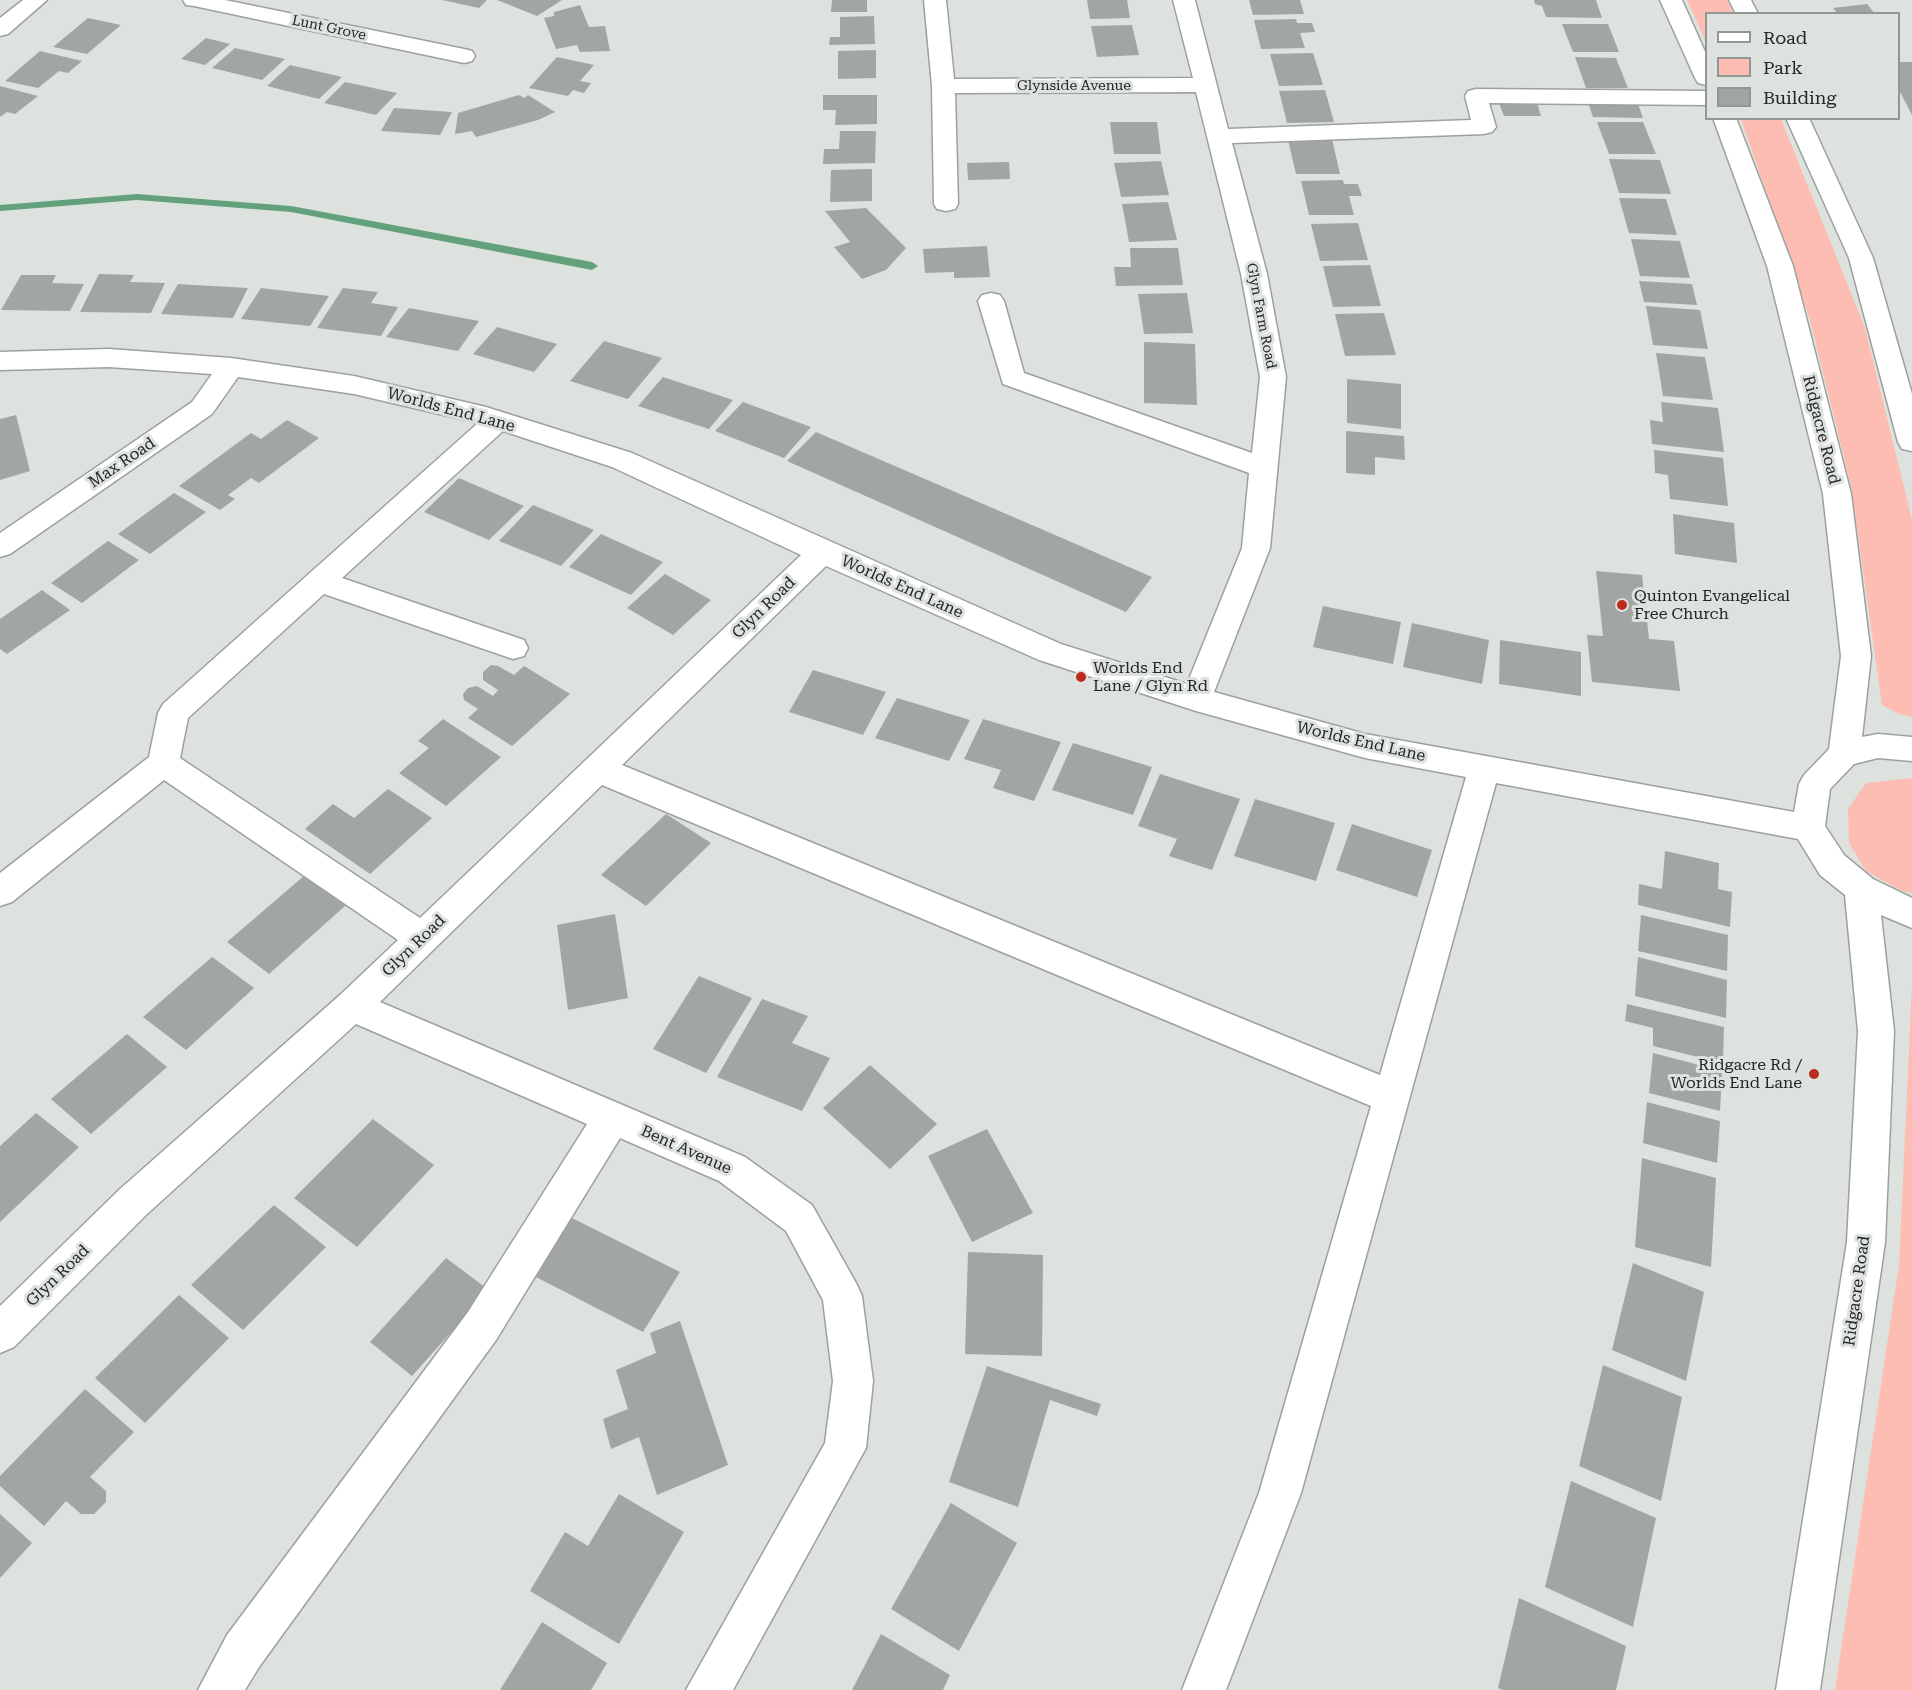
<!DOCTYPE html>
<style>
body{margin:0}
#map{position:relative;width:1912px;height:1690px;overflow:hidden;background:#dde2de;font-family:"Roboto Serif",serif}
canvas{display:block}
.legend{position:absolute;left:1705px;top:12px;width:195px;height:108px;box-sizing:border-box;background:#dde2de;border:2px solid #939794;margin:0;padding:8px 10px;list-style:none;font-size:18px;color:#242625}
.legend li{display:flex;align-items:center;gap:12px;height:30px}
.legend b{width:30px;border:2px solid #939794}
</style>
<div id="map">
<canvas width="1912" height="1690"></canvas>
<ul class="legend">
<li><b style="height:8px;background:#fff"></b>Road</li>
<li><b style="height:16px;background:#fdbdb2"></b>Park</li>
<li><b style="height:16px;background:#a2a6a3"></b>Building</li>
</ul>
</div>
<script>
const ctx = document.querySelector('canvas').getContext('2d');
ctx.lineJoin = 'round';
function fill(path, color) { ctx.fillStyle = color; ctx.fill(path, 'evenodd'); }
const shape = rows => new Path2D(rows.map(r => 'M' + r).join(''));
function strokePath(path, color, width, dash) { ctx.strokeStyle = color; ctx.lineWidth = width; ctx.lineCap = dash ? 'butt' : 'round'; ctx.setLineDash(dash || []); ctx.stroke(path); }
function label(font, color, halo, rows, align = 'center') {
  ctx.font = font + ' "Roboto Serif",serif'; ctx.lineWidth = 6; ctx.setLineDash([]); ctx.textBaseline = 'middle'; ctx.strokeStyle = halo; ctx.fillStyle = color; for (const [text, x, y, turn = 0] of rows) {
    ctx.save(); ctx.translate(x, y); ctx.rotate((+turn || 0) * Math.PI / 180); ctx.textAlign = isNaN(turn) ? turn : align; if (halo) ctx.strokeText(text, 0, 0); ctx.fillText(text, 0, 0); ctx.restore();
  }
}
fill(shape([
 [1687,0,1727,0,1733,13,1706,14,1706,42],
 [1741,119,1781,119,1865,328,1912,520,1912,717,1899,714,1882,705,1851,486,1810,320],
 [1912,778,1912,893,1900,890,1866,871,1849,843,1848,809,1866,783],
 [1912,985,1912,1690,1835,1690,1899,1265]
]), '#fdbdb2');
fill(shape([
 [137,194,291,206,592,262,598,266,592,270,291,212,137,200,0,211,0,205,137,194]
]), '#63a17c');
fill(shape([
 [442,0,487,0,479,8],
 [497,0,562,0,537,16],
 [832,0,867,0,867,12,831,12],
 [1087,0,1127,0,1130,18,1090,19],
 [1249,0,1300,0,1304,14,1253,15],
 [1534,0,1596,0,1602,18,1546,17,1542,6,1535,4],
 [1867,4,1875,14,1838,14,1833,8],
 [580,5,589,27,605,26,610,51,580,52,577,45,556,49,544,18,554,16,554,12],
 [874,16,875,44,829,45,830,37,840,37,840,17],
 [88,18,121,25,87,54,53,47],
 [1296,19,1297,23,1312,23,1315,32,1300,33,1305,48,1261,49,1254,20],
 [1562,24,1608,24,1619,52,1573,52],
 [1132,25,1139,55,1097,57,1091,26],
 [206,38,230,44,205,65,181,59],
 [235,48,285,59,262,80,212,68],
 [876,50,876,78,838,79,838,51],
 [40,51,82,61,68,73,59,71,38,88,5,81],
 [1313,53,1323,85,1279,86,1270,54],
 [557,57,594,65,580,81,591,83,584,93,573,90,568,96,529,88],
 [1575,57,1616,58,1628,88,1586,88],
 [1898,62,1912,62,1912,115,1898,88],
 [290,65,342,77,319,99,267,86],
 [345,82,397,93,376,115,324,103],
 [0,86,38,96,15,114,7,112,0,117],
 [1325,90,1334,122,1287,123,1279,91],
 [519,95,524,98,528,95,555,112,538,120,476,137,472,131,455,134,458,113],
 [823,95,877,95,877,124,835,125,836,110,823,110],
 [1497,98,1536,99,1541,116,1504,116],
 [1587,100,1637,101,1643,118,1593,117],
 [394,108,452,112,440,135,381,131],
 [1110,122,1157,122,1161,154,1114,154],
 [1597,122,1643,122,1656,154,1609,154],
 [840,131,876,131,875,163,823,164,824,149,839,149],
 [1332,139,1340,174,1296,174,1288,140],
 [1609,159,1660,160,1671,194,1619,193],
 [1161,161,1169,195,1121,197,1114,163],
 [1009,162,1010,179,968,180,967,163],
 [872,169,872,201,830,202,831,170],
 [1343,180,1344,184,1358,184,1362,196,1349,196,1354,215,1309,215,1301,181],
 [1619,198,1666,199,1677,235,1629,233],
 [1168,202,1177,240,1129,242,1122,204],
 [866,208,906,248,886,270,862,279,834,247,850,242,825,211],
 [1358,223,1368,260,1320,261,1311,224],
 [1631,239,1680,241,1690,278,1640,276],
 [987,246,990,277,954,278,954,272,925,273,923,249],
 [1130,248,1178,248,1183,285,1116,286,1114,267,1131,267],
 [1370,265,1381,306,1333,307,1323,266],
 [99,274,134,275,130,282,165,283,151,313,80,312],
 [21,275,56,275,52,283,84,284,70,311,1,310],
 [1639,281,1692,284,1697,305,1644,302],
 [178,284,248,288,233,318,161,314],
 [261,288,329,296,310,326,241,319],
 [343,288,378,292,371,303,398,307,381,336,317,328],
 [1187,293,1193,333,1144,334,1138,294],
 [1646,306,1700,310,1708,349,1653,345],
 [409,308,479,321,458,351,386,337],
 [1384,313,1396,355,1345,356,1335,314],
 [497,327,557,344,534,372,473,354],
 [604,341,662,358,628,399,570,381],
 [1144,342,1195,344,1197,405,1144,403],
 [1656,353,1705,357,1713,400,1663,396],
 [663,377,733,400,709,429,638,406],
 [1347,379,1401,384,1401,429,1347,423],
 [743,402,811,427,784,458,715,431],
 [1661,402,1718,408,1724,452,1652,444,1650,420,1663,422],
 [16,415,30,471,0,480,0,419],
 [287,420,319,438,259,483,251,478,228,495,235,499,220,510,179,486,251,433,261,439],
 [1346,431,1404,436,1405,460,1375,457,1375,475,1346,473],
 [816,432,1069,541,1152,577,1126,612,787,461],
 [1654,450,1723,458,1728,506,1670,499,1668,475,1655,473],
 [459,478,524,506,489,540,424,512],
 [174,493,206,512,150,554,118,534],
 [533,505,594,530,561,566,499,541],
 [1673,514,1734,523,1737,563,1675,554],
 [601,534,663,562,631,595,569,567],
 [108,541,139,560,82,603,51,583],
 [1596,571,1642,575,1649,639,1674,641,1680,691,1592,682,1587,635,1603,636],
 [665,574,711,600,673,635,627,608],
 [42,590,70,610,7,654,0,649,0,619],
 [1323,606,1401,622,1393,664,1313,647],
 [1412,623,1489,640,1482,684,1403,667],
 [1500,640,1581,652,1581,696,1499,684],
 [491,665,498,666,514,675,524,666,570,694,512,746,468,718,478,709,464,700,463,694,468,688,477,686,493,696,498,690,483,680,483,672],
 [813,670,886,692,863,735,789,712],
 [897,698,970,720,949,761,875,738],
 [443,719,501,757,446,806,399,773,429,748,418,741],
 [983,719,1061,742,1034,801,993,788,1001,770,964,759],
 [1073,743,1152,767,1133,815,1052,790],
 [1160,774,1240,799,1212,870,1169,856,1177,839,1138,826],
 [388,789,432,818,370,874,305,829,333,804,354,818],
 [1255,799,1335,823,1316,881,1234,856],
 [666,814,711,843,646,906,601,875],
 [1352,824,1432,850,1417,897,1336,870],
 [1665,851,1719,863,1718,889,1732,892,1730,927,1638,905,1639,884,1662,889],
 [305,875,346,905,269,974,227,942],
 [615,914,628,998,568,1010,557,925],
 [1641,915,1728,935,1727,971,1638,951],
 [212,957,254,988,186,1050,143,1017],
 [1638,957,1727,980,1726,1018,1635,996],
 [699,976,752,998,706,1073,653,1049],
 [762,999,808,1016,792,1043,830,1058,802,1111,717,1077],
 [1627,1004,1724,1027,1723,1063,1653,1046,1653,1028,1625,1021],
 [127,1034,167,1067,91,1134,51,1099],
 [1653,1053,1722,1071,1720,1111,1649,1093],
 [870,1065,937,1124,890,1169,823,1108],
 [1647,1102,1720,1121,1717,1163,1643,1143],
 [36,1113,79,1147,0,1222,0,1146],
 [373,1119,434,1165,357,1247,294,1198],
 [987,1129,1033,1213,972,1242,928,1156],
 [1642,1158,1716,1178,1711,1267,1635,1247],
 [274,1205,326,1247,243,1330,191,1285],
 [572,1218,680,1272,643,1332,534,1276],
 [968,1252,1043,1255,1042,1356,965,1354],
 [446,1258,489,1290,412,1376,370,1342],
 [1633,1263,1704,1292,1686,1381,1612,1350],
 [179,1295,229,1338,145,1423,95,1378],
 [680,1321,728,1465,657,1495,639,1437,611,1449,603,1419,628,1409,616,1370,656,1353,650,1333],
 [1603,1365,1682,1397,1661,1501,1579,1466],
 [987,1366,1101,1404,1097,1416,1050,1400,1018,1507,949,1482],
 [85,1389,134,1432,90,1477,106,1491,106,1502,94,1514,81,1514,66,1501,44,1526,0,1486,0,1476],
 [1571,1481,1656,1518,1633,1627,1545,1587],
 [619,1494,684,1532,619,1644,530,1591,565,1532,588,1546],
 [951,1503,1017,1543,959,1651,891,1609],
 [0,1514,32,1543,0,1578],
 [1519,1598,1626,1646,1616,1690,1503,1690,1498,1688],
 [542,1622,607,1663,591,1690,500,1690],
 [881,1634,950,1675,943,1690,852,1690]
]), '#a2a6a3');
const minor = shape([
 [23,0,47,0,8,34,0,36,0,18,23,0],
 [183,0,225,0,464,49,472,51,475,56,472,61,464,63,194,6,186,5,183,0],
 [924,0,946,0,954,79,1193,78,1173,0,1195,0,1228,129,1471,120,1465,96,1468,91,1476,89,1706,91,1706,105,1489,103,1496,127,1492,132,1484,134,1232,143,1267,274,1286,377,1270,548,1214,692,1365,734,1794,812,1799,784,1804,775,1829,749,1841,656,1823,494,1767,266,1713,118,1736,118,1793,266,1851,494,1871,656,1862,737,1878,734,1912,737,1912,761,1878,758,1854,764,1830,789,1825,826,1844,855,1873,879,1912,898,1912,928,1881,915,1894,1031,1885,1242,1820,1690,1776,1690,1847,1242,1858,1031,1845,895,1820,875,1798,839,1496,783,1301,1493,1226,1690,1182,1690,1259,1493,1371,1106,602,785,380,1002,745,1157,812,1205,856,1283,862,1296,873,1381,866,1448,733,1690,686,1690,825,1443,833,1381,823,1300,786,1231,719,1181,620,1138,496,1340,259,1667,245,1690,198,1690,227,1635,468,1312,587,1124,356,1024,146,1215,14,1347,0,1353,0,1306,120,1189,340,995,398,940,164,780,12,902,0,906,0,873,149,757,158,713,163,704,478,423,354,394,238,377,212,414,10,554,0,557,0,533,192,402,212,374,109,367,0,370,0,352,109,349,231,358,354,376,486,407,632,453,1061,644,1187,684,1242,548,1249,473,1003,384,978,301,982,295,991,293,1000,295,1004,301,1024,373,1252,453,1260,377,1241,274,1196,92,955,93,958,204,955,209,946,211,937,209,934,204,932,86,924,0],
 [503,431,612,467,801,555,420,918,180,758,188,718,324,594,513,659,524,656,528,648,524,640,342,578,503,431],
 [826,566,1039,660,1196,711,1365,758,1466,777,1380,1075,622,765,826,566],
 [1660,0,1682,0,1706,54,1706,85,1698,83,1695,78,1660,0],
 [1729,0,1751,0,1758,14,1736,14,1729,0],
 [1786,118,1809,118,1873,258,1912,394,1912,451,1902,449,1898,442,1849,258,1786,118]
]);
strokePath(minor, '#9da19e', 3);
fill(minor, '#fff');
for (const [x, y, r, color] of [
 [1622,605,6,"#b92c1e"],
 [1081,677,6,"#b92c1e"],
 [1814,1074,6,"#b92c1e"]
]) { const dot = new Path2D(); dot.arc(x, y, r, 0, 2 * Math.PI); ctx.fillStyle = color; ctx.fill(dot); strokePath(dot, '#dde2de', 2); }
label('14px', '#242625', '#dde2de', [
 ["Lunt Grove",329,28,12],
 ["Glynside Avenue",1074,86],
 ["Glyn Farm Road",1261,316,79]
]);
label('16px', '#242625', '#dde2de', [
 ["Worlds End Lane",451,410,15],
 ["Ridgacre Road",1821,430,76],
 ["Max Road",122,463,-34],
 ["Worlds End Lane",902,587,24],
 ["Glyn Road",764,608,-44],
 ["Worlds End Lane",1361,742,13],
 ["Glyn Road",414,946,-44],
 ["Bent Avenue",686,1150,24],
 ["Glyn Road",58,1276,-44],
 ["Ridgacre Road",1857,1291,-82]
]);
label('16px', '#242625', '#dde2de', [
 ["Quinton Evangelical",1634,596],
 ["Free Church",1634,614],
 ["Worlds End",1093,668],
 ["Lane / Glyn Rd",1093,686],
 ["Ridgacre Rd /",1802,1065,"right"],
 ["Worlds End Lane",1802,1083,"right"]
], 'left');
</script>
